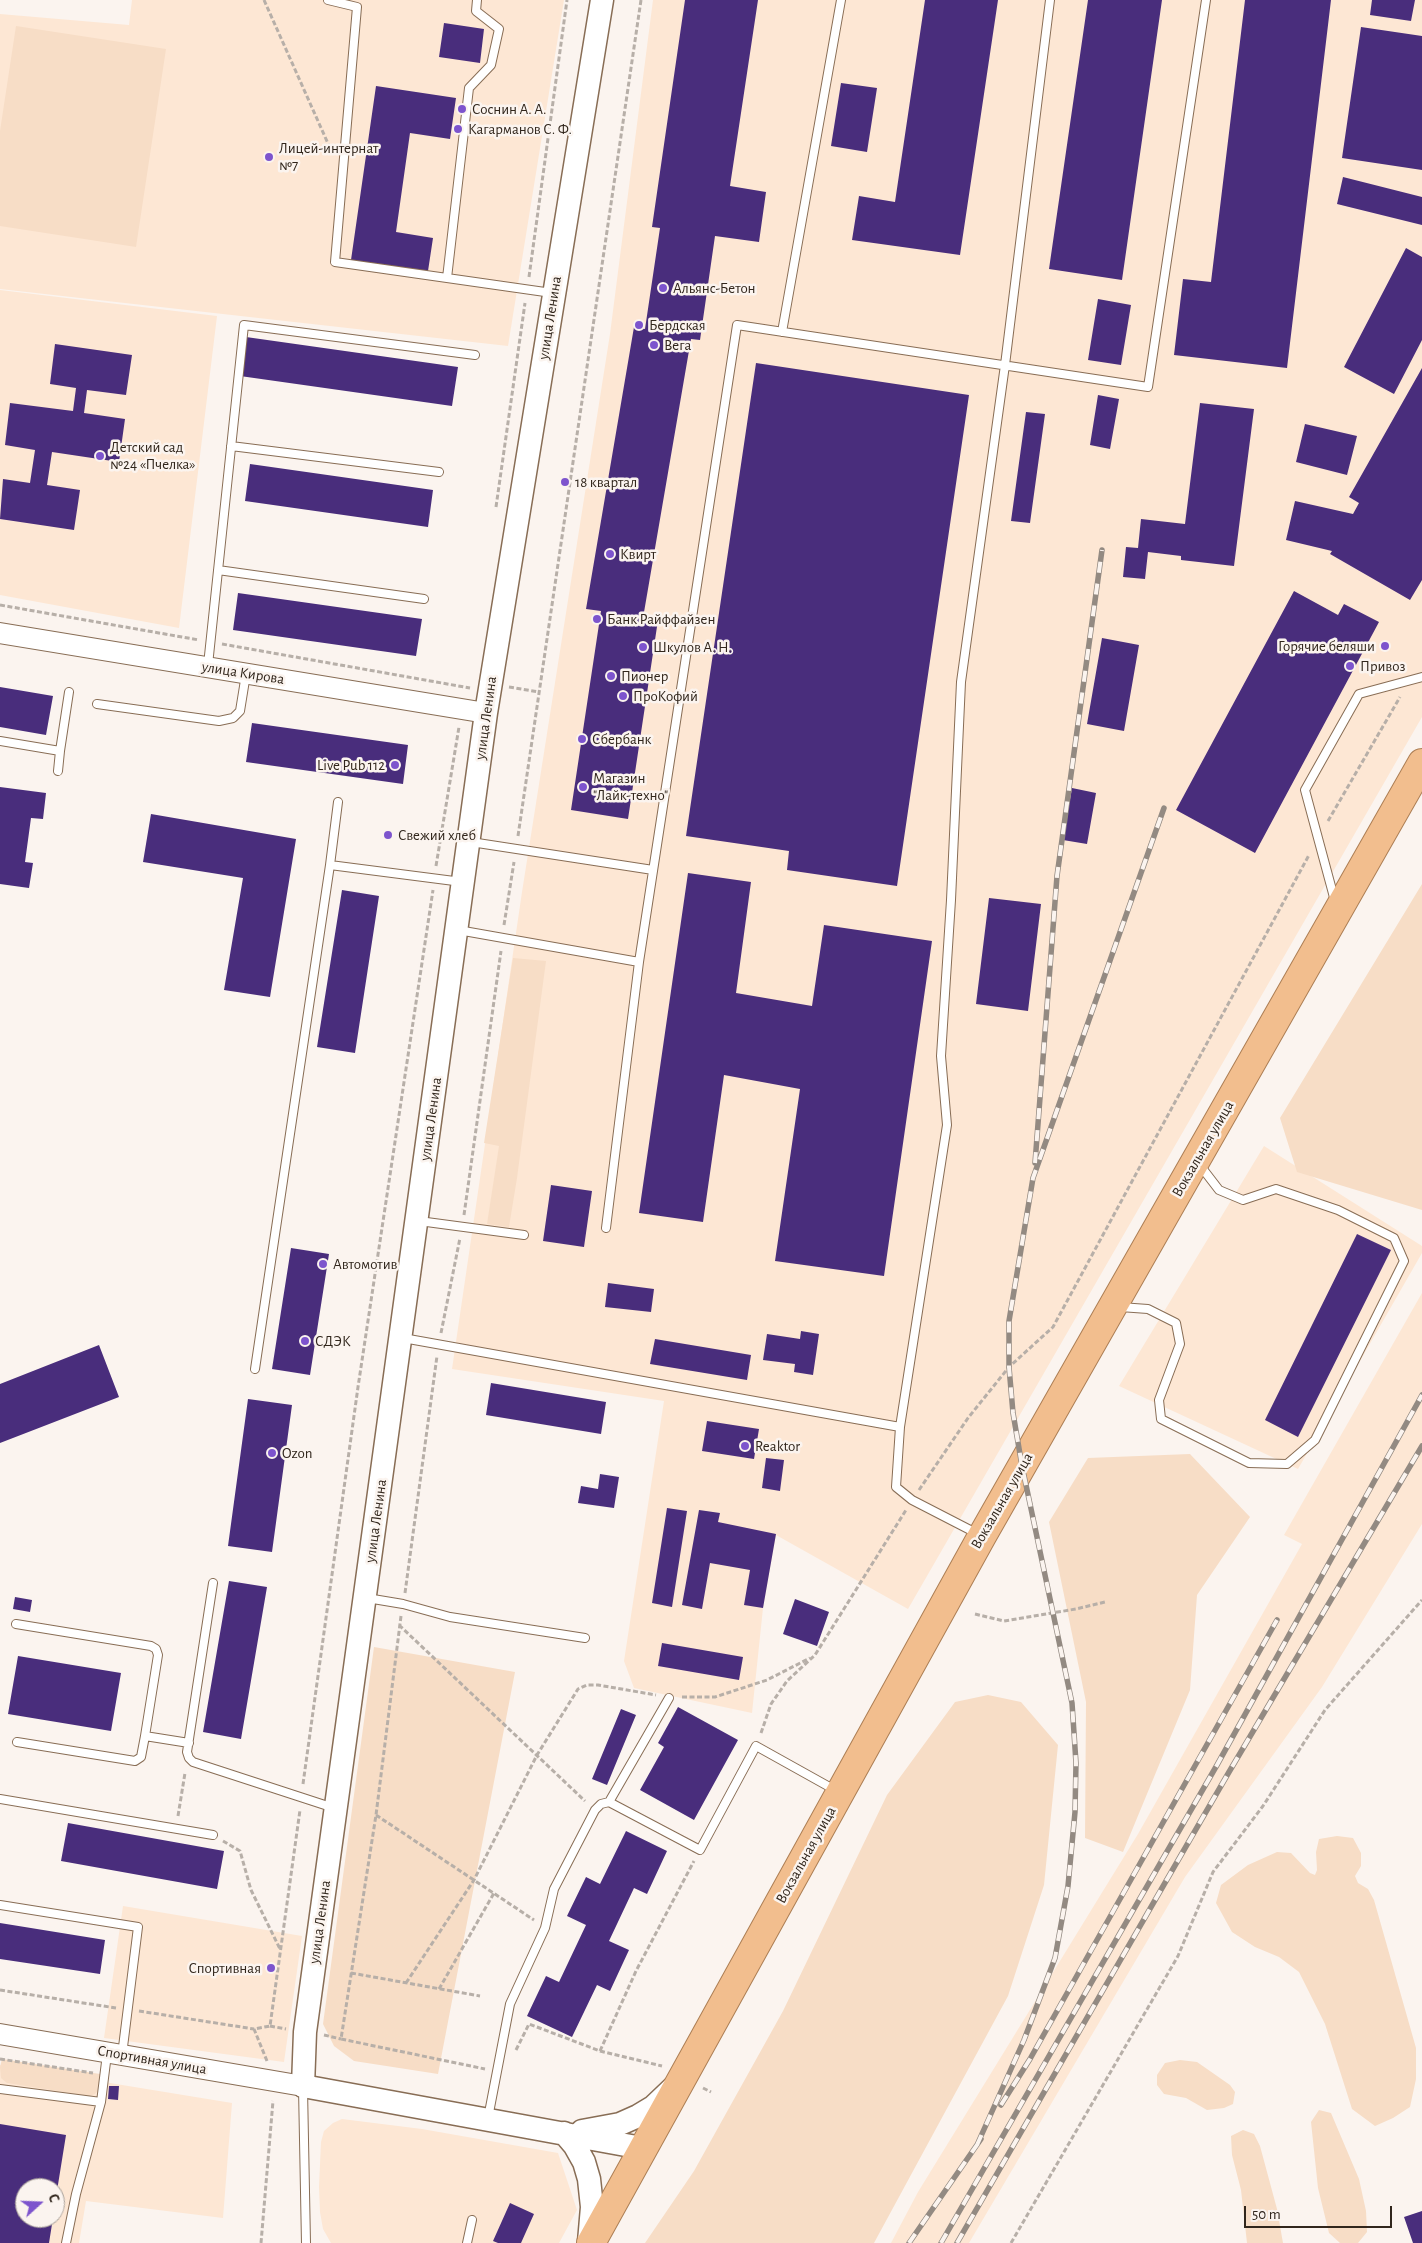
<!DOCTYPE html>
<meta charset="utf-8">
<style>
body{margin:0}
#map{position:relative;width:1422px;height:2243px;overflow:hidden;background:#fbf4ef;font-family:"Alegreya Sans",sans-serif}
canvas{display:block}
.north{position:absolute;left:15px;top:2178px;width:50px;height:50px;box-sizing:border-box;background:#fbf4ef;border:1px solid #aaa29b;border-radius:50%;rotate:70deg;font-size:14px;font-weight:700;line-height:20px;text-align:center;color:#31261c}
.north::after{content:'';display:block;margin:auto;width:18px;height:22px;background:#7d54cd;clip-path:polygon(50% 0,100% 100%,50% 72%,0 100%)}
.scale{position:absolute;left:1244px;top:2206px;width:148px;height:22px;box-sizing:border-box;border:2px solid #31261c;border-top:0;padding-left:6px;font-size:15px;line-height:18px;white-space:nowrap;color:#31261c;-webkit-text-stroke:4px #fbf4ef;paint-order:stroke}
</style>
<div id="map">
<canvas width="1422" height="2243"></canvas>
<div class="north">С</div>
<div class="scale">50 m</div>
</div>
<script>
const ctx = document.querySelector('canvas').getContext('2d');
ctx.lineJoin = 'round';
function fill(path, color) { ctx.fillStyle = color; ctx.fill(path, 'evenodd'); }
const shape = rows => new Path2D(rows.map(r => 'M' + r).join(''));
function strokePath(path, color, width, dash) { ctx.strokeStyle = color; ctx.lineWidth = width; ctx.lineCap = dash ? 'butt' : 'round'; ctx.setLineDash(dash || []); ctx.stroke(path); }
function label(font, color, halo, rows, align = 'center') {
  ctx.font = font + ' "Alegreya Sans",sans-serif'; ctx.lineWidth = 5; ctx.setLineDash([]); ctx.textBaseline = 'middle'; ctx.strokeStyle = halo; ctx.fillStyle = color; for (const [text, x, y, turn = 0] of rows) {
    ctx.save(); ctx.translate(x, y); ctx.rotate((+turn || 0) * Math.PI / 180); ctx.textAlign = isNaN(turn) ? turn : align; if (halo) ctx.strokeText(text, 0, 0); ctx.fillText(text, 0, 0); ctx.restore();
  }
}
fill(shape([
 [132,0,564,0,508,346,0,289,0,14,129,25],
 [653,0,1422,0,1422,717,908,1609,776,1535,763,1608,752,1713,634,1688,624,1661,664,1401,452,1369,522,892,610,334],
 [0,290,217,316,179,628,0,595],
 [1264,1146,1422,1246,1422,1253,1298,1469,1119,1386],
 [1422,1293,1422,1524,1322,1687,1185,1877,969,2243,891,2243,918,2192,1138,1834,1302,1544,1284,1535],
 [123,1906,302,1936,284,2062,104,2038],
 [0,2065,232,2103,223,2218,86,2201,79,2243,0,2243],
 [25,2188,55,2188,55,2218,25,2218],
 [342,2119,422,2129,558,2153,577,2210,559,2243,331,2243,323,2229,320,2212,319,2187,321,2142,324,2131,333,2123]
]), '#fde7d4');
fill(shape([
 [16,26,166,49,136,247,0,226,0,131],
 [1422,884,1422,1210,1297,1172,1280,1118],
 [513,958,546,961,517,1178,509,1227,487,1224,499,1146,484,1143],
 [1190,1454,1250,1517,1197,1595,1190,1690,1123,1852,1085,1838,1086,1702,1049,1522,1088,1458],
 [374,1647,515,1672,438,2074,354,2061,334,2046,323,2024],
 [988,1695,1021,1702,1058,1745,1044,1885,1008,1996,874,2243,645,2243,694,2171,783,2011,887,1795,955,1702],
 [1337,1836,1353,1838,1361,1853,1361,1866,1355,1876,1358,1883,1368,1889,1374,1900,1416,2048,1416,2079,1410,2107,1393,2118,1375,2126,1352,2109,1325,2024,1299,1972,1279,1957,1255,1947,1232,1932,1216,1903,1221,1885,1248,1865,1277,1852,1291,1853,1310,1873,1315,1875,1317,1870,1316,1852,1319,1839],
 [2,2059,100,2074,99,2089,95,2094,89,2096,7,2083,1,2078,0,2067],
 [1180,2060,1197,2062,1230,2085,1235,2092,1233,2104,1224,2108,1207,2110,1186,2098,1164,2094,1157,2085,1157,2075,1165,2063],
 [1319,2110,1331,2113,1359,2179,1366,2211,1367,2232,1358,2243,1340,2243,1329,2233,1318,2188,1311,2122],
 [1243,2130,1254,2134,1260,2146,1277,2209,1283,2243,1247,2243,1241,2190,1232,2155,1231,2136]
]), '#f7ddc6');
fill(shape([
 [685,0,758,0,730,186,766,192,759,242,715,236,700,340,691,339,643,618,658,620,628,819,571,810,601,611,586,609,634,327,645,329,660,228,652,227],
 [925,0,998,0,960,255,852,240,859,196,895,202],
 [1088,0,1162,0,1122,280,1049,269],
 [1245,0,1331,0,1287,368,1174,355,1183,279,1211,282],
 [1372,0,1415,0,1411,21,1370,15],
 [444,23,484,29,480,63,439,57],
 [1361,27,1422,36,1422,170,1342,158],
 [841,83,877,88,867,152,831,146],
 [376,86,456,98,450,139,410,133,396,232,433,238,428,271,351,260],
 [1343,177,1422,197,1422,225,1337,204],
 [1406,248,1422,257,1422,340,1394,394,1344,367],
 [1098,299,1131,305,1121,365,1088,360],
 [246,337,458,367,452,406,240,376],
 [55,344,132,355,126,395,87,390,84,413,125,419,119,462,52,452,47,485,80,490,74,530,0,519,3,479,30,483,35,450,5,445,10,403,73,411,76,388,50,384],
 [756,363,969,395,897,886,787,870,789,851,686,836],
 [1422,368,1422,580,1410,600,1330,554,1332,551,1286,540,1295,501,1353,514,1359,503,1349,497],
 [1098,395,1119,399,1110,449,1090,445],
 [1200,403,1254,409,1234,566,1181,560,1181,556,1148,552,1145,579,1123,577,1126,547,1138,548,1141,519,1185,524],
 [1026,412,1045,414,1030,523,1011,521],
 [1305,424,1357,436,1347,475,1296,462],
 [250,464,433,490,428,527,245,501],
 [1294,591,1338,615,1344,604,1379,622,1255,853,1176,810],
 [238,593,422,619,416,656,233,630],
 [1102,638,1139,645,1124,731,1087,724],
 [0,687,53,696,46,735,0,727],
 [252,723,408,745,403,784,246,762],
 [0,787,46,793,43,819,31,818,25,862,33,863,29,888,0,884],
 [1072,788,1096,793,1087,844,1063,840],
 [151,814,296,839,270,997,224,990,243,878,143,862],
 [688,873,751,882,736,993,812,1006,824,925,932,941,884,1276,775,1261,800,1089,724,1075,703,1222,639,1213],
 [342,890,379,896,355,1053,317,1047],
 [989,898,1041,904,1028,1011,976,1004],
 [551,1185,592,1191,584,1247,543,1241],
 [1357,1234,1391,1250,1298,1437,1265,1420],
 [291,1248,329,1254,310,1375,272,1369],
 [608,1283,654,1289,651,1312,605,1307],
 [801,1331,819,1334,813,1375,794,1372,795,1364,763,1360,767,1334,800,1339],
 [655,1339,751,1355,747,1380,650,1364],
 [99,1345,119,1397,0,1443,0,1384],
 [491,1383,606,1402,601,1434,486,1415],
 [248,1399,292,1405,272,1552,228,1546],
 [707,1421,759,1429,754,1459,702,1451],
 [766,1458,784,1460,780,1491,762,1488],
 [600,1474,619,1477,614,1508,578,1503,581,1486,598,1489],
 [667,1508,687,1511,672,1607,652,1603],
 [699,1510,720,1513,718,1522,776,1534,763,1608,744,1605,750,1570,710,1563,702,1609,682,1605],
 [229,1581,267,1587,241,1739,203,1732],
 [15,1597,32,1600,30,1612,13,1609],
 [795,1599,829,1612,817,1646,783,1634],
 [662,1643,743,1657,739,1680,658,1666],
 [18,1656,121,1673,111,1731,8,1714],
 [678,1707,738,1740,694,1820,640,1790,664,1747,658,1743],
 [621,1709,636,1715,607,1785,592,1779],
 [68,1823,224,1851,217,1889,61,1861],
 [626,1831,667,1851,647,1894,634,1888,609,1941,629,1950,610,1991,597,1985,572,2037,527,2016,546,1976,559,1982,586,1925,567,1916,586,1877,600,1884],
 [0,1923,105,1940,100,1974,0,1959],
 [109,2086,119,2086,118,2100,108,2099],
 [0,2124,66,2135,56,2197,55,2188,25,2188,25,2218,53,2218,49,2243,0,2243],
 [510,2203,534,2214,521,2243,498,2243,493,2241],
 [1422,2211,1422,2243,1413,2243,1404,2217]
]), '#492d7c');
const service = shape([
 [328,0,357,7,335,262,552,293],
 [447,278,469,88,491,65,499,29,476,11,477,0],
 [782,332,841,0],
 [231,446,439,472],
 [218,570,424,599],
 [208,665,244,325,475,355],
 [97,704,219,721,233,718,240,711,246,674],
 [0,741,60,751,58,771],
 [60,751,69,692],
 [338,802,330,865,462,882],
 [471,842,653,870],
 [1335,901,1305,790,1359,694,1422,677],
 [458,930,639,962],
 [419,1221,524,1235],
 [606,1228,639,962,737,325,1148,387,1206,0],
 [1120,1307,1148,1309,1176,1323,1180,1344,1159,1400,1161,1419,1249,1463,1287,1464,1315,1440,1404,1261,1394,1238,1338,1210,1276,1189,1243,1200,1219,1190,1199,1164],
 [403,1338,900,1427],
 [255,1369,330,865],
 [978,1534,912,1500,896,1487,900,1427,947,1125,941,1056,951,900,961,682,1005,365,1050,0],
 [213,1583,187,1752,189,1758,193,1762,334,1808],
 [367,1598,403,1604,450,1617,585,1638],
 [16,1624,151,1646,156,1649,158,1655,145,1736,189,1743],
 [17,1742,135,1761,141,1757,145,1736],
 [0,1799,213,1835],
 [609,1802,669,1698],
 [0,1905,138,1927,122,2055],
 [303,2088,306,2243],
 [0,2089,101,2102],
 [488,2118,510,2004,545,1928,554,1889,595,1810,601,1804,609,1802,700,1850,756,1746,835,1790],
 [66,2243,76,2194,101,2102,107,2054],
 [467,2243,472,2220]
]);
const tertiary = shape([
 [0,633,486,713],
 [0,2034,303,2086]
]);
const secondary = shape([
 [602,0,486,713,305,2032,303,2086,642,2148],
 [582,2131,620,2124,638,2116,653,2107,673,2088],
 [564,2133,575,2146,584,2162,589,2179,592,2207,589,2242]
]);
const trunk = shape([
 [591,2243,982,1536,1422,763]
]);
strokePath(service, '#886d55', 10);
strokePath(tertiary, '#886d55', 22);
strokePath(secondary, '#886d55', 25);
strokePath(trunk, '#ac7e54', 30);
strokePath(shape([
 [264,0,330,148],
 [529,277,567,0],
 [496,507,525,303],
 [0,605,199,640],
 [222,644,470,688],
 [509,687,539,692],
 [1328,821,1400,697],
 [518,836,641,0],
 [436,866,459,727],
 [504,925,514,862],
 [464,1215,501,951],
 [441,1333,460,1238],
 [919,1490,968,1418,1009,1367,1053,1327,1309,855],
 [405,1593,437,1356],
 [975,1614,1004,1621,1076,1609,1105,1602],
 [401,1616,376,1815,341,2039,485,2069],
 [399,1625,585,1801],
 [682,1697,715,1697,767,1680,810,1658],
 [761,1733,771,1704,787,1681,815,1655,906,1510],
 [303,1784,358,1387,433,890],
 [376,1815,534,1920],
 [178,1816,185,1773],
 [223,1841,240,1851,251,1890,280,1949],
 [351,1973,480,1996],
 [406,1983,474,1880,537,1755,578,1689,587,1685,598,1685,656,1695],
 [439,1989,494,1893],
 [0,1990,116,2008],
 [139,2011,254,2029],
 [270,2026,286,2029],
 [324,2035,341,2039],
 [516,2050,529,2024,600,2051,662,2066],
 [600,2051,636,1971,694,1861],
 [0,2059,93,2073],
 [267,2061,254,2029,270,2026,300,1810],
 [703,2088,711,2092],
 [261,2243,273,2101],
 [1011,2243,1178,1956,1213,1872,1263,1806,1325,1710,1422,1600]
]), '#b7afa8', 3, [5, 2.5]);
strokePath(service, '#fff', 8);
strokePath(tertiary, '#fff', 20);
strokePath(secondary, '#fff', 22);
strokePath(trunk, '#f2be8e', 28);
const rail = shape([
 [1035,1163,1057,876,1102,550],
 [1001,2105,1030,2059,1277,1620],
 [977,2145,1024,2040,1055,1958,1068,1886,1075,1812,1076,1763,1072,1703,1022,1466,1013,1413,1009,1367,1009,1321,1033,1178,1164,808],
 [909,2243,981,2139],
 [941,2243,1217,1765,1422,1395],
 [957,2243,1229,1772,1422,1446]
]);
strokePath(rail, '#938a82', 5.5);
strokePath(rail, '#fbf4ef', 4, [11]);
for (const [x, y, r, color] of [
 [462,109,5,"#7d54cd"],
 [458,129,5,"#7d54cd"],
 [269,157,5,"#7d54cd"],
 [663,288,5,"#7d54cd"],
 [639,325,5,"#7d54cd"],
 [654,345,5,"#7d54cd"],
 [100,456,5,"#7d54cd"],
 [565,482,5,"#7d54cd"],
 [610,554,5,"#7d54cd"],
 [597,619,5,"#7d54cd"],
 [1385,646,5,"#7d54cd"],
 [643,647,5,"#7d54cd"],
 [1350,666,5,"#7d54cd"],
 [611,676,5,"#7d54cd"],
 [623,696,5,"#7d54cd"],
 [582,739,5,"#7d54cd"],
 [395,765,5,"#7d54cd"],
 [583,787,5,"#7d54cd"],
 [388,835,5,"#7d54cd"],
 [323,1264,5,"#7d54cd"],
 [305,1341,5,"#7d54cd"],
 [745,1446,5,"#7d54cd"],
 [272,1453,5,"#7d54cd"],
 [271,1968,5,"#7d54cd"]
]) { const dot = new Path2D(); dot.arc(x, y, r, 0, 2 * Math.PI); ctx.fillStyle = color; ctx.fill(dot); strokePath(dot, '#fbf4ef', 2); }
label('15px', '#31261c', '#fbf4ef', [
 ["Соснин А. А.",472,109],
 ["Кагарманов С. Ф.",468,129],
 ["Лицей-интернат",279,148],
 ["№7",279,165],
 ["Альянс-Бетон",673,288],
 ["Бердская",649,325],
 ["Вега",664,345],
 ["Детский сад",110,447],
 ["№24 «Пчелка»",110,464],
 ["18 квартал",575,482],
 ["Квирт",620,554],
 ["Банк Райффайзен",607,619],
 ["Горячие беляши",1375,646,"right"],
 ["Шкулов А. Н.",653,647],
 ["Привоз",1360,666],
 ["Пионер",621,676],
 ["ПроКофий",633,696],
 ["Сбербанк",592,739],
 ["Live Pub 112",385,765,"right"],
 ["Магазин",593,778],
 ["\"Лайк-техно\"",593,795],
 ["Свежий хлеб",398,835],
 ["Автомотив",333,1264],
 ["СДЭК",315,1341],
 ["Reaktor",755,1446],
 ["Ozon",282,1453],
 ["Спортивная",261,1968,"right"]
], 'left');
label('15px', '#31261c', '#fbf4ef', [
 ["улица Ленина",550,318,-81],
 ["улица Кирова",243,673,9],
 ["улица Ленина",486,718,-82],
 ["улица Ленина",431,1119,-82],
 ["Вокзальная улица",1203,1149,-60],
 ["Вокзальная улица",1002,1501,-60],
 ["улица Ленина",376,1521,-82],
 ["Вокзальная улица",806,1855,-61],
 ["улица Ленина",320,1922,-82],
 ["Спортивная улица",152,2060,10]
]);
</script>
